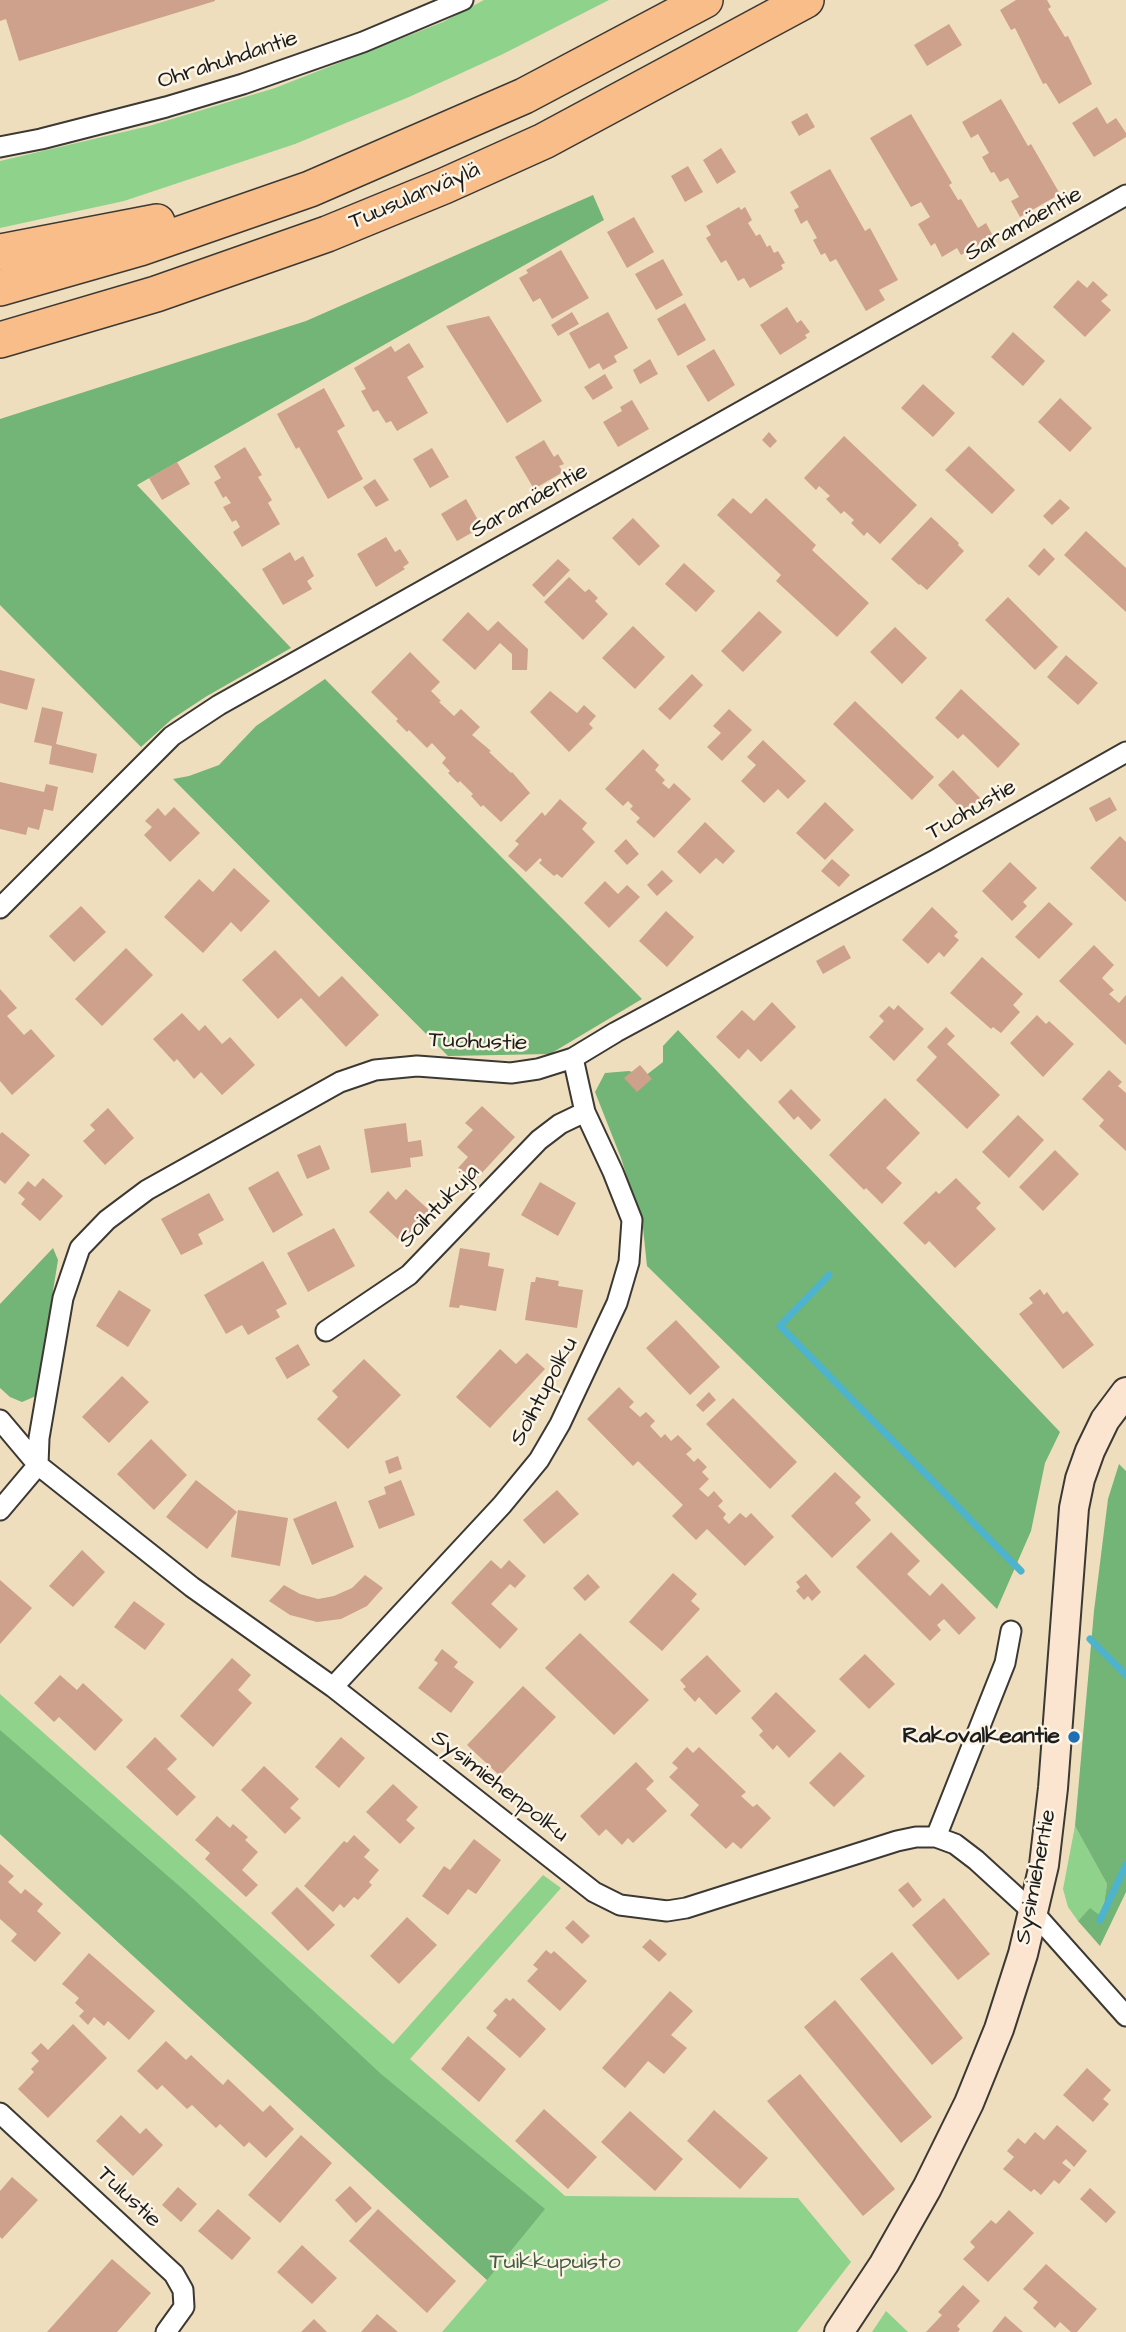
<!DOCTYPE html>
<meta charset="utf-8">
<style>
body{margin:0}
canvas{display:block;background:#eedebd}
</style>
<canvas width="1126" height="2332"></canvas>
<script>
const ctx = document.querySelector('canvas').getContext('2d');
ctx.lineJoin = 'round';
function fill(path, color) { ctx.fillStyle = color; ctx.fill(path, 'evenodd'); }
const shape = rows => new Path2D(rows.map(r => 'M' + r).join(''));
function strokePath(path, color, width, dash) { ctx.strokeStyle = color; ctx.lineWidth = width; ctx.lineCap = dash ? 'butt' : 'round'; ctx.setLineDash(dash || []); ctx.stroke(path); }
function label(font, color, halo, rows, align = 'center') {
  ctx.font = font + ' "Architects Daughter",sans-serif'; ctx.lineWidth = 5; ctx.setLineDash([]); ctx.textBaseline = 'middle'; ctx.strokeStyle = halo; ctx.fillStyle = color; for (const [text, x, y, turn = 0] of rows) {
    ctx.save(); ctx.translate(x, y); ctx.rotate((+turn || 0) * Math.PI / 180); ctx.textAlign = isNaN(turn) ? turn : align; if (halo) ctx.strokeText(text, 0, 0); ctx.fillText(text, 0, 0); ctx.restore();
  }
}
fill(shape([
 [484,0,609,0,503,54,409,97,295,144,124,201,0,228,0,161,149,126,275,88,443,22],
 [0,1694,393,2044,543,1875,561,1888,410,2059,565,2196,798,2198,851,2262,797,2332,442,2332,487,2280,0,1834],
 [1075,1826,1107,1884,1102,1918,1090,1909,1078,1921,1068,1907,1063,1889],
 [886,2311,908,2332,872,2332]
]), '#8fd28b');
fill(shape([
 [593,195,604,220,137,485,291,648,207,696,172,719,141,747,0,605,0,419,306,321],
 [325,679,642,999,550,1054,448,1056,173,779,189,776,219,765,256,726],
 [678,1030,1060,1432,1045,1463,1031,1531,997,1609,647,1266,643,1228,621,1158,595,1092,605,1073,629,1071,645,1076,663,1062,663,1046],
 [53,1248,58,1260,36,1396,22,1402,10,1397,0,1388,0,1304],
 [1119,1464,1126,1471,1126,1892,1100,1946,1078,1921,1090,1908,1102,1917,1107,1884,1075,1826,1094,1611,1108,1499],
 [0,1730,185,1891,381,2074,545,2209,487,2280,0,1834]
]), '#73b477');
strokePath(shape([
 [829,1275,780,1326,1021,1571],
 [1090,1639,1126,1675],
 [1100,1920,1126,1865]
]), '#4eb3cd', 7);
fill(shape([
 [0,0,215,0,215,1,19,61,6,19,0,21],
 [1016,0,1047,0,1051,7,1048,9,1065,37,1068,36,1092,84,1059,104,1046,83,1043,84,1015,28,1011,30,1000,10],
 [949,24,962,45,927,66,914,45],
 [1001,99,1028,146,1031,144,1060,194,1020,217,1011,201,1019,197,1008,178,1000,182,994,172,991,173,982,157,989,153,978,134,971,138,962,122],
 [1097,107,1107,124,1116,118,1126,133,1126,137,1094,157,1072,123],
 [807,113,815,127,799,136,791,122],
 [911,114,952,183,949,185,958,200,961,199,978,228,986,223,993,236,961,255,957,248,942,257,935,243,931,246,918,224,930,217,921,202,911,207,870,138],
 [721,148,736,172,717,184,703,160],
 [688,166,703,192,685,202,671,176],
 [830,169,865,231,870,228,898,280,879,290,885,300,866,311,836,259,830,262,825,253,821,255,813,240,817,238,807,220,801,224,794,210,799,207,790,192],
 [739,207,741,210,745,207,752,220,748,223,756,236,760,234,767,247,770,245,774,253,778,251,785,263,781,265,783,269,750,288,744,278,738,281,726,260,721,263,706,238,711,235,706,226],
 [634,217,654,252,627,268,607,232],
 [561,250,589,298,552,319,540,298,533,302,519,278,528,273,526,270],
 [663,259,683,295,656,310,635,274],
 [1078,280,1087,288,1093,281,1108,295,1101,301,1111,310,1085,337,1053,307],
 [685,303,706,340,678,356,657,319],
 [787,307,797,323,801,320,810,332,805,335,807,338,780,355,760,325],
 [572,312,579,324,558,336,551,325],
 [608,312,628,348,614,356,617,362,603,370,599,363,589,369,569,333],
 [489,316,542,401,507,423,446,326],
 [1013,332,1045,361,1023,386,991,357],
 [409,343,424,367,407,377,428,413,397,431,391,421,386,423,378,410,373,412,361,391,366,389,354,368,391,346,395,352],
 [714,349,735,385,708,402,686,366],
 [650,359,658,374,640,384,633,370],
 [605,374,613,388,593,400,584,387],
 [923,384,955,413,933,437,901,408],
 [324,388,345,426,337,431,363,479,328,499,299,447,296,449,277,414],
 [1060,398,1092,428,1070,452,1038,422],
 [632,400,649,429,618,447,603,422,622,411,620,407],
 [769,432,777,441,770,448,762,440],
 [844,436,917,505,880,544,867,532,864,536,851,523,854,520,844,511,841,514,826,499,830,496,819,486,816,490,804,478],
 [544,440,554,457,558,454,564,464,559,466,563,472,534,489,515,457],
 [969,446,1015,490,992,514,945,470],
 [245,447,262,475,258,477,272,500,268,503,280,524,242,547,233,532,240,527,236,520,232,522,223,507,231,503,226,496,223,498,214,482,221,478,214,466],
 [432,448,449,477,430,488,413,459],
 [177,462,190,484,162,500,149,478],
 [375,479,389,500,376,507,363,487],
 [733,498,751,514,766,498,816,545,812,550,869,603,837,637,776,581,781,575,717,515],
 [466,499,482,527,457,541,441,514],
 [1060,499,1070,508,1052,525,1043,516],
 [931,517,959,543,958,545,964,551,927,590,920,584,919,585,891,559],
 [633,518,660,546,639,566,612,538],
 [1086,531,1126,568,1126,612,1064,555],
 [386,537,395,552,400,549,409,563,403,567,405,569,376,587,357,554],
 [1044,548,1055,559,1039,576,1028,566],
 [290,552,295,561,303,556,314,576,307,581,312,589,283,605,262,569],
 [558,559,570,570,544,597,532,585],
 [684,563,715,591,696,612,665,584],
 [569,577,585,592,589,589,598,598,595,601,608,614,583,640,544,602],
 [1008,597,1058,647,1035,670,985,620],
 [759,611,782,632,743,672,721,651],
 [468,612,488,631,498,621,528,649,527,670,512,670,512,654,500,643,475,670,442,640],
 [633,626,665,657,635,689,602,658],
 [895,627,927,658,902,684,870,652],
 [410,652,440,682,431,691,441,701,439,702,454,716,461,709,480,727,472,735,491,751,489,752,511,773,512,772,530,793,501,822,483,805,481,807,471,796,473,794,460,781,458,783,448,773,450,771,442,763,446,758,432,743,427,748,409,730,407,732,396,721,398,719,371,692],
 [1066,655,1098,683,1078,705,1047,677],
 [0,670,35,679,27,710,0,703],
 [692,674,703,685,670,720,658,709],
 [961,689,1020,744,998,768,963,734,958,739,935,718],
 [550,691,577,713,584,705,596,716,589,724,593,728,569,752,530,712],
 [855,701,934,777,912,800,833,724],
 [42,707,63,712,56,744,97,754,93,773,49,764,52,746,34,742],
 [729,709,752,730,722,761,707,747,721,733,713,726],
 [763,740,806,781,788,799,778,789,764,803,741,781,756,765,747,757],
 [643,749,659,765,655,770,665,780,662,783,669,789,674,783,691,799,654,838,636,822,640,818,630,809,633,806,628,801,623,806,605,789],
 [953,770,980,798,965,813,938,785],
 [0,782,44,792,46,784,58,787,53,811,44,809,39,830,28,827,26,835,0,829],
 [1110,797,1117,810,1096,822,1089,808],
 [560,799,587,823,582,829,595,842,562,878,557,874,554,876,539,863,542,860,540,858,526,872,508,856,519,844,515,841,542,812,545,816],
 [825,802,854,830,825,860,796,833],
 [174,807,200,833,170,862,144,835,152,827,145,821,158,808,165,816],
 [705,822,735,851,723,864,716,858,700,874,677,852],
 [1120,836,1126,842,1126,902,1090,868],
 [626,839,639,854,627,865,614,851],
 [832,859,850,875,839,887,821,871],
 [1010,862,1037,888,1023,902,1027,906,1012,921,982,891],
 [234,868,270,901,241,932,231,922,203,953,164,917,199,879,213,892],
 [662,870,673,881,657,896,647,885],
 [605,881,618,894,627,885,640,897,609,928,584,903],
 [1049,902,1073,924,1039,959,1015,937],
 [81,906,106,932,74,962,49,936],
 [932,907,958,932,954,936,959,940,944,957,939,952,928,964,902,940],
 [666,911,694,937,667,967,639,941],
 [844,945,851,958,823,974,816,961],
 [1094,945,1114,965,1102,978,1114,990,1109,994,1119,1003,1126,995,1126,1045,1059,981],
 [126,948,153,975,102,1026,75,999],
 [275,950,319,997,342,976,379,1015,346,1047,301,998,278,1019,242,980],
 [982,957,1023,994,1013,1005,1020,1012,1001,1033,993,1027,991,1029,950,993],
 [0,989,17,1008,7,1016,24,1035,31,1029,55,1056,12,1095,0,1081],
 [772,1002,796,1027,761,1062,748,1049,739,1059,716,1037,742,1010,754,1021],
 [898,1005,924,1029,894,1061,869,1037,884,1021,879,1016,889,1006,894,1010],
 [182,1013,199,1031,205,1025,222,1044,230,1037,255,1065,222,1095,201,1072,194,1079,177,1059,174,1062,153,1039],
 [1037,1015,1046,1024,1049,1021,1074,1044,1043,1077,1010,1043],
 [946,1027,955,1036,947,1044,1000,1095,967,1129,916,1080,937,1057,927,1047],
 [640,1065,652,1079,637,1092,624,1078],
 [1109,1070,1122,1082,1118,1086,1126,1093,1126,1151,1099,1126,1104,1120,1082,1099],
 [791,1089,821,1120,811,1130,798,1116,794,1120,778,1102],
 [885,1098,920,1133,886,1168,902,1183,882,1204,866,1188,864,1190,829,1155],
 [482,1106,515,1137,469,1187,459,1178,463,1173,458,1168,468,1157,457,1147,473,1130,465,1123],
 [108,1108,134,1138,105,1165,83,1141,95,1130,90,1125],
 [1018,1115,1044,1140,1009,1178,982,1152],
 [406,1123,408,1142,421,1140,423,1156,410,1158,411,1167,371,1173,364,1129],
 [2,1132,30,1155,5,1184,0,1180,0,1134],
 [320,1145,330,1169,307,1179,297,1155],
 [1055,1150,1079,1174,1043,1211,1019,1187],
 [278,1171,303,1215,273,1233,248,1188],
 [43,1178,63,1196,40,1221,21,1204,25,1199,18,1193,28,1181,35,1187],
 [956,1178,981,1203,976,1208,996,1229,955,1268,929,1241,925,1245,903,1223,936,1191,939,1194],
 [540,1182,576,1203,558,1236,521,1215],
 [406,1189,430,1211,401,1242,369,1212,388,1191,396,1200],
 [209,1193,224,1220,198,1234,203,1244,181,1255,161,1219],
 [334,1228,355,1266,308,1292,287,1253],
 [460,1248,490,1253,488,1266,504,1269,496,1311,460,1305,459,1308,449,1307],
 [263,1261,287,1304,276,1310,280,1317,248,1335,242,1325,226,1334,204,1295],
 [536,1277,559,1281,558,1286,583,1290,577,1328,525,1320,531,1282,535,1282],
 [1040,1289,1044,1295,1047,1292,1063,1314,1067,1311,1094,1345,1063,1369,1019,1314,1033,1303,1029,1298],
 [119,1290,151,1310,128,1347,96,1326],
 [676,1320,720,1367,690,1395,646,1348],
 [298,1344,310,1365,287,1379,275,1358],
 [500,1349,516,1364,527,1353,545,1369,490,1428,456,1397],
 [364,1359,401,1395,348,1449,317,1419,338,1397,332,1391],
 [122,1376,149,1402,109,1443,82,1417],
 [619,1387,634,1402,629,1407,640,1417,646,1412,655,1421,650,1426,661,1438,665,1434,671,1441,678,1435,692,1449,686,1454,694,1462,698,1458,707,1467,702,1472,709,1479,699,1489,708,1497,714,1491,723,1501,718,1506,726,1514,723,1518,729,1524,740,1513,746,1518,751,1513,774,1537,745,1566,707,1529,696,1540,672,1516,683,1505,638,1461,633,1466,587,1419],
 [709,1392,716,1400,703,1412,696,1405],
 [733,1398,797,1462,770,1489,706,1424],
 [151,1439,187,1475,154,1510,117,1474],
 [398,1456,402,1469,389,1474,385,1461],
 [835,1472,861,1497,855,1503,871,1520,832,1558,791,1516],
 [196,1480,237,1512,207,1549,166,1517],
 [401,1480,415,1515,379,1529,368,1501,386,1494,384,1487],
 [557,1490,579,1514,544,1544,523,1520],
 [336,1501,354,1547,312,1565,293,1519],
 [238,1510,288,1518,280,1566,231,1557],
 [891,1532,920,1561,907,1574,930,1596,942,1583,976,1618,959,1635,944,1619,937,1625,941,1630,930,1641,856,1567],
 [82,1550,105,1572,73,1607,49,1586],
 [491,1560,501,1569,509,1560,526,1576,515,1588,510,1584,491,1604,518,1629,500,1649,451,1603],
 [673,1573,697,1594,691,1601,700,1609,662,1651,629,1622],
 [588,1574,600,1587,585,1601,573,1588],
 [806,1574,821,1592,812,1601,808,1596,804,1600,796,1591,800,1587,796,1582],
 [365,1575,383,1588,367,1606,341,1619,317,1622,290,1615,269,1601,284,1585,300,1594,318,1599,334,1596,352,1588],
 [0,1580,32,1608,0,1644],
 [134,1601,165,1624,145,1650,114,1627],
 [580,1633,649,1700,614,1735,545,1668],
 [442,1649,458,1662,454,1667,474,1682,451,1713,418,1688,438,1663,434,1660],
 [865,1654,895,1684,869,1709,839,1679],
 [707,1655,741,1691,716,1715,699,1697,695,1702,683,1689,686,1687,680,1680],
 [232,1658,251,1675,238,1690,252,1703,213,1747,180,1716],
 [60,1675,77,1690,83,1683,123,1720,95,1751,59,1717,54,1722,34,1703],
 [523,1686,556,1717,500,1776,467,1745],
 [776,1692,816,1731,789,1758,777,1745,773,1750,759,1735,763,1731,751,1718],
 [155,1737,177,1759,167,1769,196,1797,177,1816,126,1767],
 [341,1737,365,1758,339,1788,315,1767],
 [687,1747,693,1753,699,1747,746,1792,741,1796,753,1807,757,1804,771,1818,741,1849,733,1842,726,1849,690,1815,699,1805,669,1777,678,1768,672,1763],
 [840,1752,865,1776,834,1807,809,1783],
 [636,1762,654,1781,646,1789,667,1811,633,1843,628,1838,622,1845,606,1829,599,1836,580,1816],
 [264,1766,299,1799,290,1808,301,1818,285,1834,241,1790],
 [393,1784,418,1807,406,1820,415,1828,400,1844,366,1812],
 [217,1816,230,1828,233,1824,248,1837,245,1840,258,1852,242,1870,258,1885,246,1897,205,1859,210,1853,195,1840],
 [354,1835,370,1850,364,1857,379,1870,369,1882,372,1885,358,1900,354,1897,344,1908,340,1904,333,1912,304,1886,344,1841,347,1843],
 [474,1839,501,1860,476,1894,468,1889,448,1915,422,1896,444,1866,450,1870],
 [0,1864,14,1876,8,1882,21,1894,25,1889,43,1904,37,1911,61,1933,35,1962,11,1941,17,1934,0,1919],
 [908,1882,922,1900,913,1908,898,1890],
 [297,1887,335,1925,308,1951,271,1913],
 [944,1898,990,1954,958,1980,912,1925],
 [407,1917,437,1945,399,1984,370,1956],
 [573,1920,590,1936,582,1944,565,1928],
 [650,1939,667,1954,659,1962,642,1947],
 [546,1950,551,1954,554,1951,587,1981,560,2011,527,1981,538,1969,533,1965],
 [892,1952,963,2038,932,2065,860,1979],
 [89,1953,155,2011,129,2040,108,2021,104,2026,94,2017,88,2025,79,2016,84,2011,75,2003,79,1998,62,1984],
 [670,1991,693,2011,671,2035,687,2048,664,2074,648,2061,625,2088,602,2068],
 [506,1998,510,2001,513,1998,546,2029,520,2058,486,2028,497,2015,493,2011],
 [835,2000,932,2117,901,2143,804,2027],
 [73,2024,107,2058,48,2118,18,2089,34,2072,31,2069,39,2061,31,2053,41,2043,48,2050],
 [468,2036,506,2069,479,2102,441,2069],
 [166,2041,186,2060,191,2055,223,2085,228,2079,263,2112,270,2105,294,2129,266,2158,249,2142,244,2147,220,2124,216,2128,192,2105,187,2109,162,2085,157,2090,137,2071],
 [1087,2068,1111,2090,1103,2099,1109,2104,1093,2122,1063,2095],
 [800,2074,895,2189,863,2216,767,2101],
 [544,2109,597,2157,568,2189,515,2141],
 [714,2110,768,2158,740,2189,687,2141],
 [630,2111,683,2159,655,2191,601,2142],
 [121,2115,140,2134,146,2128,163,2145,133,2176,96,2141],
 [1057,2125,1087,2151,1074,2167,1066,2159,1062,2163,1071,2170,1059,2184,1054,2180,1041,2195,1034,2189,1031,2192,1003,2169,1014,2157,1007,2151,1018,2138,1025,2144,1035,2132,1044,2140],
 [301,2135,332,2163,280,2223,248,2195],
 [12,2177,38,2200,2,2239,0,2237,0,2191],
 [350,2186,372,2208,356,2223,335,2200],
 [178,2187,197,2204,181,2222,162,2205],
 [1090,2188,1116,2212,1106,2223,1080,2199],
 [218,2209,251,2238,232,2260,198,2231],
 [378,2209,456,2281,427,2313,349,2241],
 [1009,2210,1034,2233,988,2282,963,2259,975,2247,970,2242,991,2220,996,2224],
 [302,2245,337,2278,312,2304,277,2272],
 [112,2259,151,2293,117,2332,47,2332],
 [1046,2264,1097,2309,1077,2332,1071,2332,1060,2322,1055,2328,1033,2308,1038,2302,1023,2289],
 [963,2285,980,2301,957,2326,960,2329,958,2332,926,2332,942,2315,938,2312],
 [377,2314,398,2332,361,2332],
 [1005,2316,1023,2332,992,2332],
 [314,2319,327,2332,301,2332]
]), '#cda18b');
const street = shape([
 [0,147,41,139,166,107,243,84,363,42,463,0],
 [0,908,172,736,219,705,1126,195],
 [326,1331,409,1275,539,1140,560,1124,585,1112],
 [0,1420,38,1465,192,1587,333,1687,594,1892,620,1905,667,1911,686,1908,897,1841,916,1837,936,1837,955,1844,976,1860,1034,1913,1126,2016],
 [0,1510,38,1465,39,1438,63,1298,80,1248,107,1220,147,1190,340,1082,375,1070,417,1066,511,1073,538,1069,573,1058,616,1032,935,860,1126,752],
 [333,1687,502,1505,539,1460,560,1424,617,1303,629,1262,632,1220,613,1172,585,1112,573,1058],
 [936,1837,1005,1663,1011,1631],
 [0,2113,174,2274,183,2290,184,2307,166,2332]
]);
const secondary = shape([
 [839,2332,884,2264,927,2188,969,2103,999,2029,1023,1954,1044,1865,1053,1788,1074,1508,1080,1479,1090,1451,1105,1420,1126,1392]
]);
const highway = shape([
 [0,252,157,222],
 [0,288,140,248,310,189,524,96,705,0],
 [0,340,156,294,327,234,444,186,544,141,806,0]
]);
strokePath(street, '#3c3934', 23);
strokePath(secondary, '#3c3934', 32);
strokePath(highway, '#3c3934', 38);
strokePath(street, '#fff', 19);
strokePath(secondary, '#fce5d0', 28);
strokePath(highway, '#f8bd89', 35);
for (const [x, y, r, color] of [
 [1074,1737,7,"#1f6fb2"]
]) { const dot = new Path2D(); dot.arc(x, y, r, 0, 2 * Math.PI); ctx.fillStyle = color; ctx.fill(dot); strokePath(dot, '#fcf5e5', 2.5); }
label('23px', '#1c1c1c', '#fcf5e5', [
 ["Ohrahuhdantie",228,61,-18],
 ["Tuusulanväylä",415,197,-23],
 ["Saramäentie",1024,225,-29],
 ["Saramäentie",530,502,-29],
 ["Tuohustie",972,811,-30],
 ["Tuohustie",478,1043,2],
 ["Soihtukuja",440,1207,-46],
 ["Soihtupolku",545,1392,-62],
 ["Sysimiehenpolku",499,1787,38],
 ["Sysimiehentie",1037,1877,-79],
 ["Tulustie",128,2198,43]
]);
label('bold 23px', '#1c1c1c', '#fcf5e5', [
 ["Rakovalkeantie",1060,1737]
], 'right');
label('23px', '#445c43', '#fcf5e5', [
 ["Tuikkupuisto",555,2263]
]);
</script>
